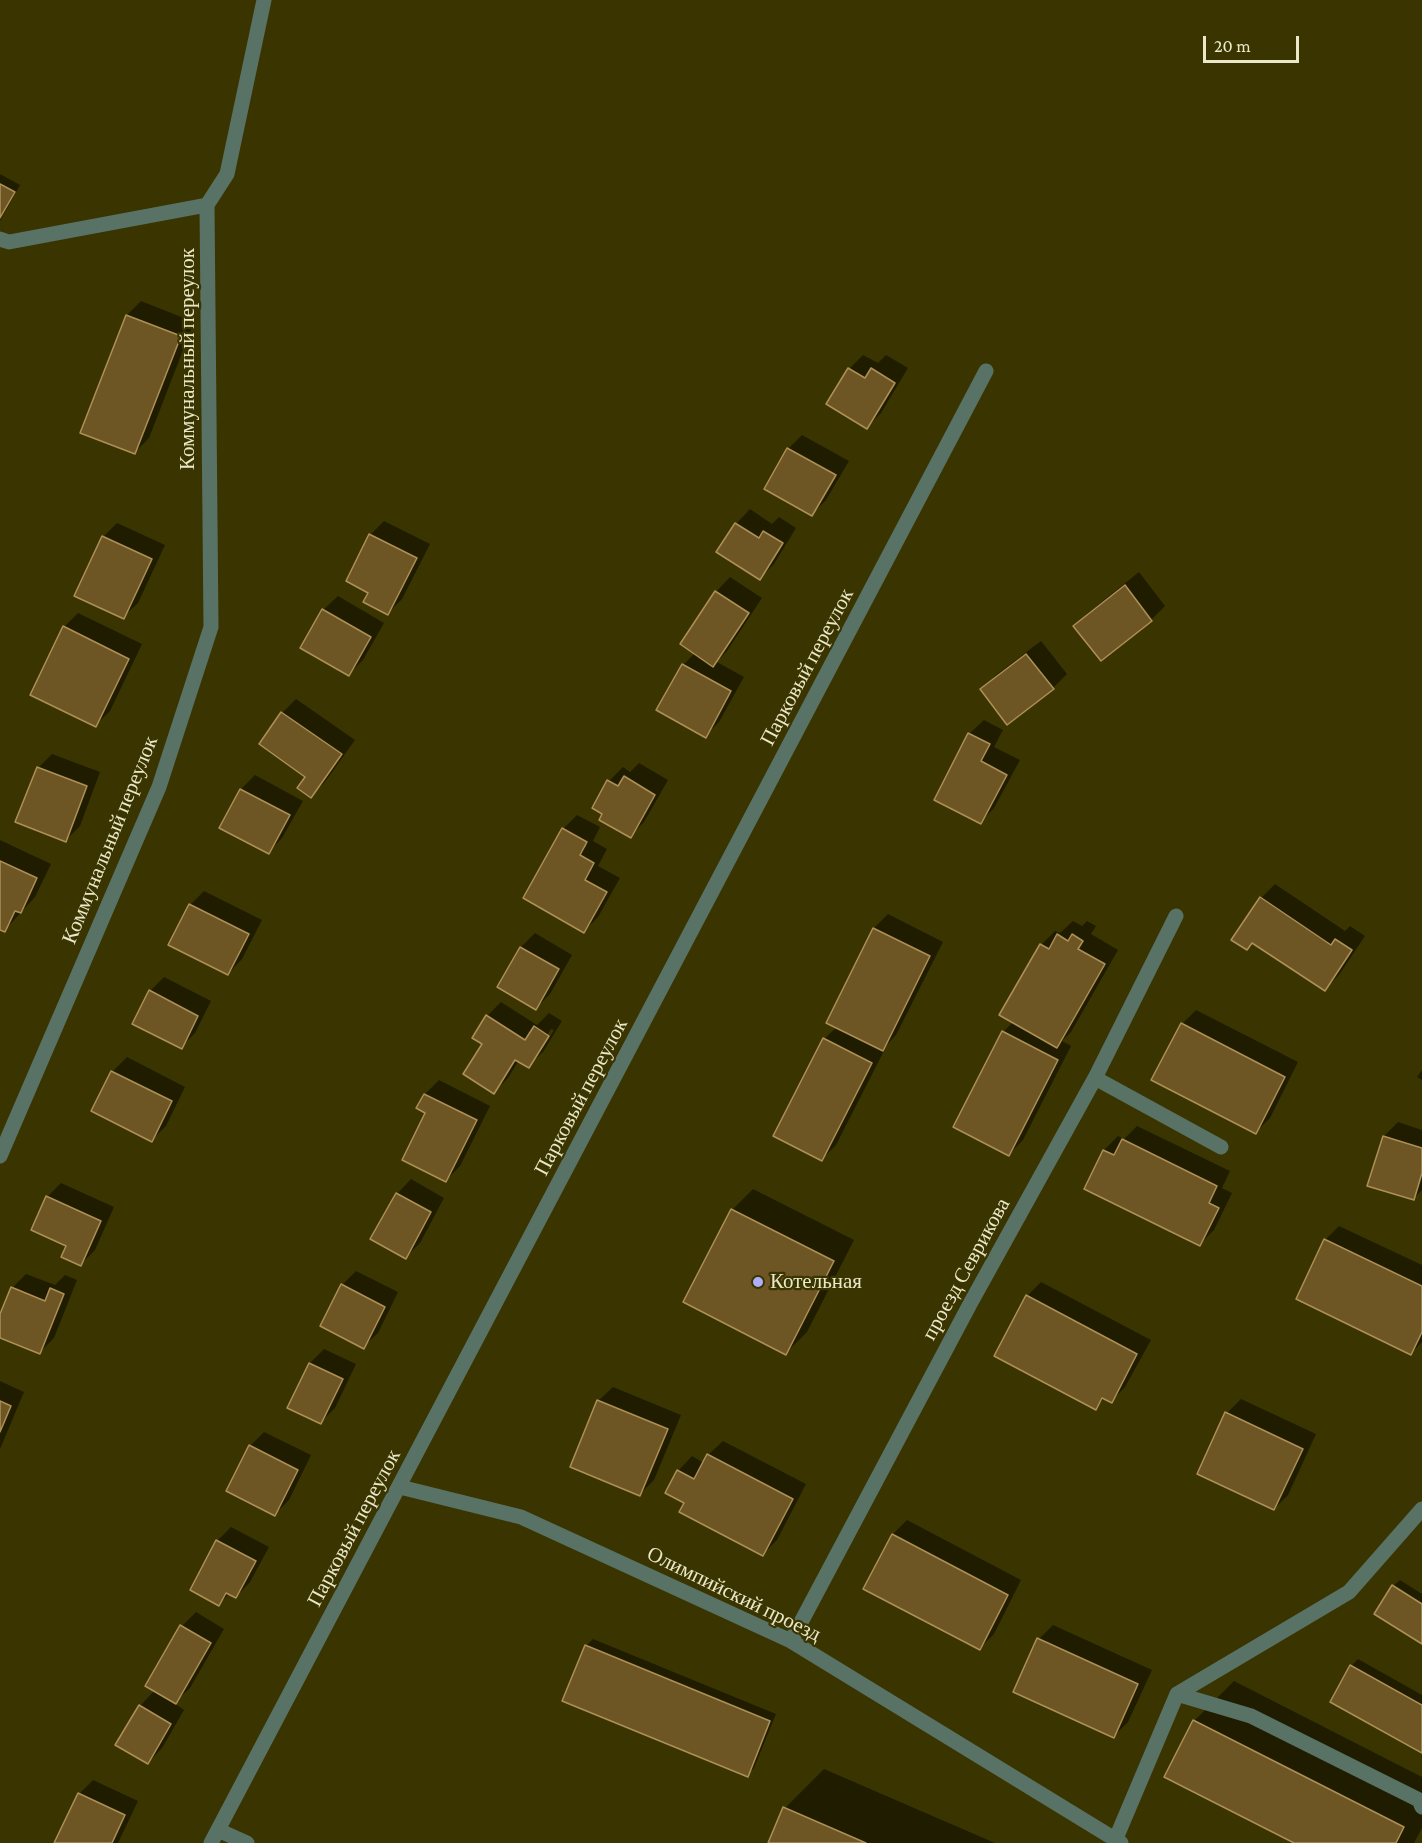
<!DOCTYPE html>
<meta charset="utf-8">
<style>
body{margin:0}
#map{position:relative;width:1422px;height:1843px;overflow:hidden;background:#3a3500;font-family:"Crimson Pro",serif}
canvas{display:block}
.scale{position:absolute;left:1203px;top:36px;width:96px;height:27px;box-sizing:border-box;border:3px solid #eae8c8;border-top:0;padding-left:8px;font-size:18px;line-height:21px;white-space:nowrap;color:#eae8c8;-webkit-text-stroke:4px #3a3500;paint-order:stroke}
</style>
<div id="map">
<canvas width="1422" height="1843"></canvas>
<div class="scale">20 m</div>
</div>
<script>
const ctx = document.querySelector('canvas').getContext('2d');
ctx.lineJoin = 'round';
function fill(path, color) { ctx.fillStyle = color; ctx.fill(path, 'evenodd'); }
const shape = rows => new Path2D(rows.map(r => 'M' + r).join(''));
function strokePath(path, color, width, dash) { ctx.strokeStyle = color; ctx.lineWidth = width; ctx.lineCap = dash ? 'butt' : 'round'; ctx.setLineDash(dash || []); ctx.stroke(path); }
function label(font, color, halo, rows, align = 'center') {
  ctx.font = font + ' "Crimson Pro",serif'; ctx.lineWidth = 4.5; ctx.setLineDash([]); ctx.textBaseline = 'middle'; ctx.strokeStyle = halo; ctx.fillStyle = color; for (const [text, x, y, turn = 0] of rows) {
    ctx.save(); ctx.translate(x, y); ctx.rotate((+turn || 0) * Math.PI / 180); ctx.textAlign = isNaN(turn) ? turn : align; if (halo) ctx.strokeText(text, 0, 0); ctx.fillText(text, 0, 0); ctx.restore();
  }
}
fill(shape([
 [0,174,20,185,0,221],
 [141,301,194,322,149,438,135,452,82,432,127,315],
 [863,355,878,363,886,355,908,368,881,413,867,427,849,369],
 [802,435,849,461,826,500,812,514,788,449],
 [750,509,772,524,779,517,796,528,774,564,760,578,736,524],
 [384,521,430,544,402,599,388,613,370,592,370,535],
 [117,523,165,545,138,603,123,617,103,537],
 [1139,572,1165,606,1151,620,1101,659,1075,626,1089,612],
 [730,577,762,598,727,651,717,662,744,677,719,722,705,736,683,665,695,653,682,643,716,592],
 [338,596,384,623,363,660,349,674,323,610],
 [78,613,142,644,110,711,96,725,64,627],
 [1041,641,1067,674,1053,688,982,690,996,675],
 [296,699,355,740,325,782,311,796,307,776,261,744,282,713],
 [984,720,1003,730,994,747,1020,760,994,808,980,823,969,734],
 [52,754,100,772,80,826,66,840,38,768],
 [639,763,668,780,644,822,630,836,609,781,623,767,630,772],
 [255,775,303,801,282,838,268,853,221,827,241,789],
 [577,815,600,827,593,841,607,849,598,866,620,878,598,917,584,931,563,829],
 [0,840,51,864,35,897,5,930,0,928],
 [1275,884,1345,931,1350,926,1365,936,1339,975,1325,989,1254,942,1247,949,1261,898],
 [204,891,262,920,242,959,228,974,190,905],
 [888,914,943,942,896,1035,884,1048,885,1049,836,1145,822,1159,824,1039,837,1027,828,1022,874,928],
 [1073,921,1082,926,1087,921,1096,926,1091,934,1118,950,1071,1032,1062,1041,1071,1046,1023,1140,1009,1154,1003,1032,1014,1021,1041,945,1055,931,1060,933],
 [535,933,572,955,550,994,536,1008,499,987,521,947],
 [164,977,211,1001,195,1033,181,1047,150,991],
 [501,1002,537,1025,549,1013,562,1021,543,1052,528,1066,519,1060,508,1078,494,1092,484,1044,487,1016],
 [551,1029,554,1030,540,1052,537,1052],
 [1196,1010,1298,1062,1270,1118,1256,1132,1182,1024],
 [127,1057,185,1087,166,1126,152,1140,93,1111,113,1071],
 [1422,1070,1422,1080,1417,1077],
 [439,1080,490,1106,460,1166,446,1180,427,1112,425,1094],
 [1398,1122,1422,1130,1422,1190,1413,1199,1384,1136],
 [1137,1126,1230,1171,1222,1188,1232,1193,1214,1230,1200,1244,1086,1189,1104,1150,1118,1136,1124,1139],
 [411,1179,444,1198,420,1243,406,1257,397,1194],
 [61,1183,114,1207,95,1250,81,1264,68,1246,47,1197],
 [753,1189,854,1240,807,1332,786,1353,732,1210],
 [1339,1226,1422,1265,1422,1342,1411,1353,1325,1240],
 [356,1271,398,1292,378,1333,363,1347,342,1285],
 [26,1274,55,1285,65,1275,77,1280,54,1338,40,1352,0,1336,0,1318,12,1288],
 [1041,1282,1151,1340,1125,1387,1111,1402,1105,1398,1095,1408,1027,1296],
 [324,1349,356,1364,335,1408,321,1422,289,1407,310,1363],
 [0,1381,24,1392,0,1449],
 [613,1387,681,1415,654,1480,640,1494,598,1401],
 [1241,1399,1316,1434,1288,1495,1274,1509,1227,1413],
 [264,1432,311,1455,289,1500,275,1514,250,1446],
 [723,1441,806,1484,777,1540,763,1554,686,1502,678,1471,692,1456,704,1463,708,1455],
 [907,1520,1021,1580,994,1634,980,1648,865,1588,893,1534],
 [231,1527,269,1547,250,1582,236,1597,230,1593,219,1604,217,1541],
 [1400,1580,1422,1594,1422,1642,1393,1586],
 [196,1612,224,1629,190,1688,174,1703,184,1710,162,1748,148,1763,140,1706,155,1690,182,1626],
 [1053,1625,1152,1670,1128,1722,1114,1736,1039,1639],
 [593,1639,776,1714,754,1768,747,1775,586,1646],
 [1358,1659,1422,1695,1422,1751,1351,1666],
 [1234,1681,1422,1777,1422,1828,1414,1843,1297,1843,1194,1721],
 [824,1769,995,1843,770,1843,785,1808],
 [93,1780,138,1801,118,1843,56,1843,79,1794]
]), '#0007');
const building = shape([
 [0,184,15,192,0,218,0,184],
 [126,315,181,336,135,454,80,433,126,315],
 [848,368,865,378,871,368,895,383,867,429,826,404,848,368],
 [787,448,836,475,812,516,764,489,787,448],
 [735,523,759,538,763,531,783,543,760,580,716,552,735,523],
 [369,534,417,558,388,615,363,602,368,593,346,581,369,534],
 [102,536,152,559,124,619,74,596,102,536],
 [1125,585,1152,621,1101,661,1073,626,1125,585],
 [715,591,749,613,713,667,680,644,715,591],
 [322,609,371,637,349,676,300,648,322,609],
 [63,626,129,659,96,727,30,695,63,626],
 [1026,654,1054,689,1007,725,980,689,1026,654],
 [682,664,731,691,706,738,656,710,682,664],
 [281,712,342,754,311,798,297,788,305,777,259,744,281,712],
 [968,733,990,744,981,761,1007,775,981,824,934,800,968,733],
 [37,767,87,786,66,842,15,822,37,767],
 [624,776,655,795,631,838,599,820,602,814,592,808,607,780,618,786,624,776],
 [240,789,290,815,269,854,219,828,240,789],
 [562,828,587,842,580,855,594,863,585,880,607,892,584,933,523,898,562,828],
 [0,861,37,878,21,913,15,911,5,932,0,930,0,861],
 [1260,897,1331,945,1335,939,1352,950,1325,991,1252,943,1247,950,1231,940,1260,897],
 [189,904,249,934,228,975,168,945,189,904],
 [873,928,930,956,883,1051,826,1023,873,928],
 [1057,934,1068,941,1072,934,1083,941,1078,949,1105,964,1057,1048,999,1015,1040,944,1049,949,1057,934],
 [520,947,559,969,536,1010,497,987,520,947],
 [149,990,198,1016,182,1049,132,1024,149,990],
 [486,1015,525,1040,534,1026,549,1036,529,1068,515,1060,494,1094,463,1074,482,1044,472,1038,486,1015],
 [1181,1023,1285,1077,1256,1134,1151,1080,1181,1023],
 [1002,1031,1058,1060,1009,1156,953,1127,1002,1031],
 [823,1038,872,1063,822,1161,773,1136,823,1038],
 [111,1071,172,1101,152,1142,91,1111,111,1071],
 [424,1094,477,1120,446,1182,402,1160,425,1113,416,1108,424,1094],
 [1383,1136,1422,1148,1422,1173,1414,1200,1367,1186,1383,1136],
 [1122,1139,1217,1186,1209,1203,1219,1208,1200,1246,1084,1189,1103,1150,1114,1155,1122,1139],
 [396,1193,431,1212,406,1259,370,1239,396,1193],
 [46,1196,101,1221,81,1266,61,1257,66,1246,31,1230,46,1196],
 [731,1209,834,1261,786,1355,683,1302,731,1209],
 [1324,1239,1422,1286,1422,1332,1411,1355,1296,1299,1324,1239],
 [341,1284,385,1307,364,1349,320,1326,341,1284],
 [11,1287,45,1301,50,1288,64,1294,40,1354,0,1338,0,1314,11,1287],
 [1026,1295,1137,1354,1112,1403,1102,1398,1096,1410,994,1356,1026,1295],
 [309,1363,343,1379,321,1424,287,1408,309,1363],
 [597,1400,668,1429,640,1496,570,1467,597,1400],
 [0,1401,11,1406,0,1432,0,1401],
 [1225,1412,1303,1449,1274,1510,1197,1474,1225,1412],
 [249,1445,298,1470,275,1516,226,1491,249,1445],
 [707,1454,793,1499,763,1556,679,1512,684,1503,665,1493,677,1470,694,1479,707,1454],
 [892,1534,1008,1595,980,1650,863,1589,892,1534],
 [216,1540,256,1561,236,1598,226,1593,219,1606,190,1590,216,1540],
 [1392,1585,1422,1604,1422,1644,1374,1614,1392,1585],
 [180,1625,211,1643,176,1704,145,1686,180,1625],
 [1037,1638,1138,1684,1114,1738,1013,1692,1037,1638],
 [585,1645,770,1721,748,1777,562,1701,585,1645],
 [1350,1665,1422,1705,1422,1753,1330,1702,1350,1665],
 [139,1705,171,1724,148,1764,115,1745,139,1705],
 [1193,1720,1404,1827,1396,1843,1294,1843,1164,1777,1193,1720],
 [78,1793,125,1815,112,1843,54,1843,78,1793],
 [783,1807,866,1843,768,1843,783,1807]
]);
fill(building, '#6e5624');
strokePath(building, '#ae9056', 1.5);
strokePath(shape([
 [0,239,9,242,207,205,227,174,264,0],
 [1095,1078,1221,1147],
 [0,1156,159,787,211,627,207,205],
 [400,1487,521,1517,791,1641,1121,1843],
 [791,1641,970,1304,1095,1078,1176,916],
 [1177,1694,1251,1716,1419,1800,1422,1807],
 [218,1830,247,1843],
 [211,1843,986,371],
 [1114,1843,1177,1694,1349,1592,1422,1509]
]), '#587366', 15);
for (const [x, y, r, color] of [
 [758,1282,6,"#aeaefa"]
]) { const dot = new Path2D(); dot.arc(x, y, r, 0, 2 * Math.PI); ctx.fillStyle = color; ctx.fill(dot); strokePath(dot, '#3a3500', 2); }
label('21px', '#eae8c8', '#3a3500', [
 ["Коммунальный переулок",188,359,-90],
 ["Парковый переулок",807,667,-62],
 ["Коммунальный переулок",110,840,-68],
 ["Парковый переулок",581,1097,-62],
 ["проезд Севрикова",966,1269,-61],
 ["Парковый переулок",354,1528,-62],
 ["Олимпийский проезд",734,1594,26]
]);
label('21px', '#eae8c8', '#3a3500', [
 ["Котельная",770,1282]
], 'left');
</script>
